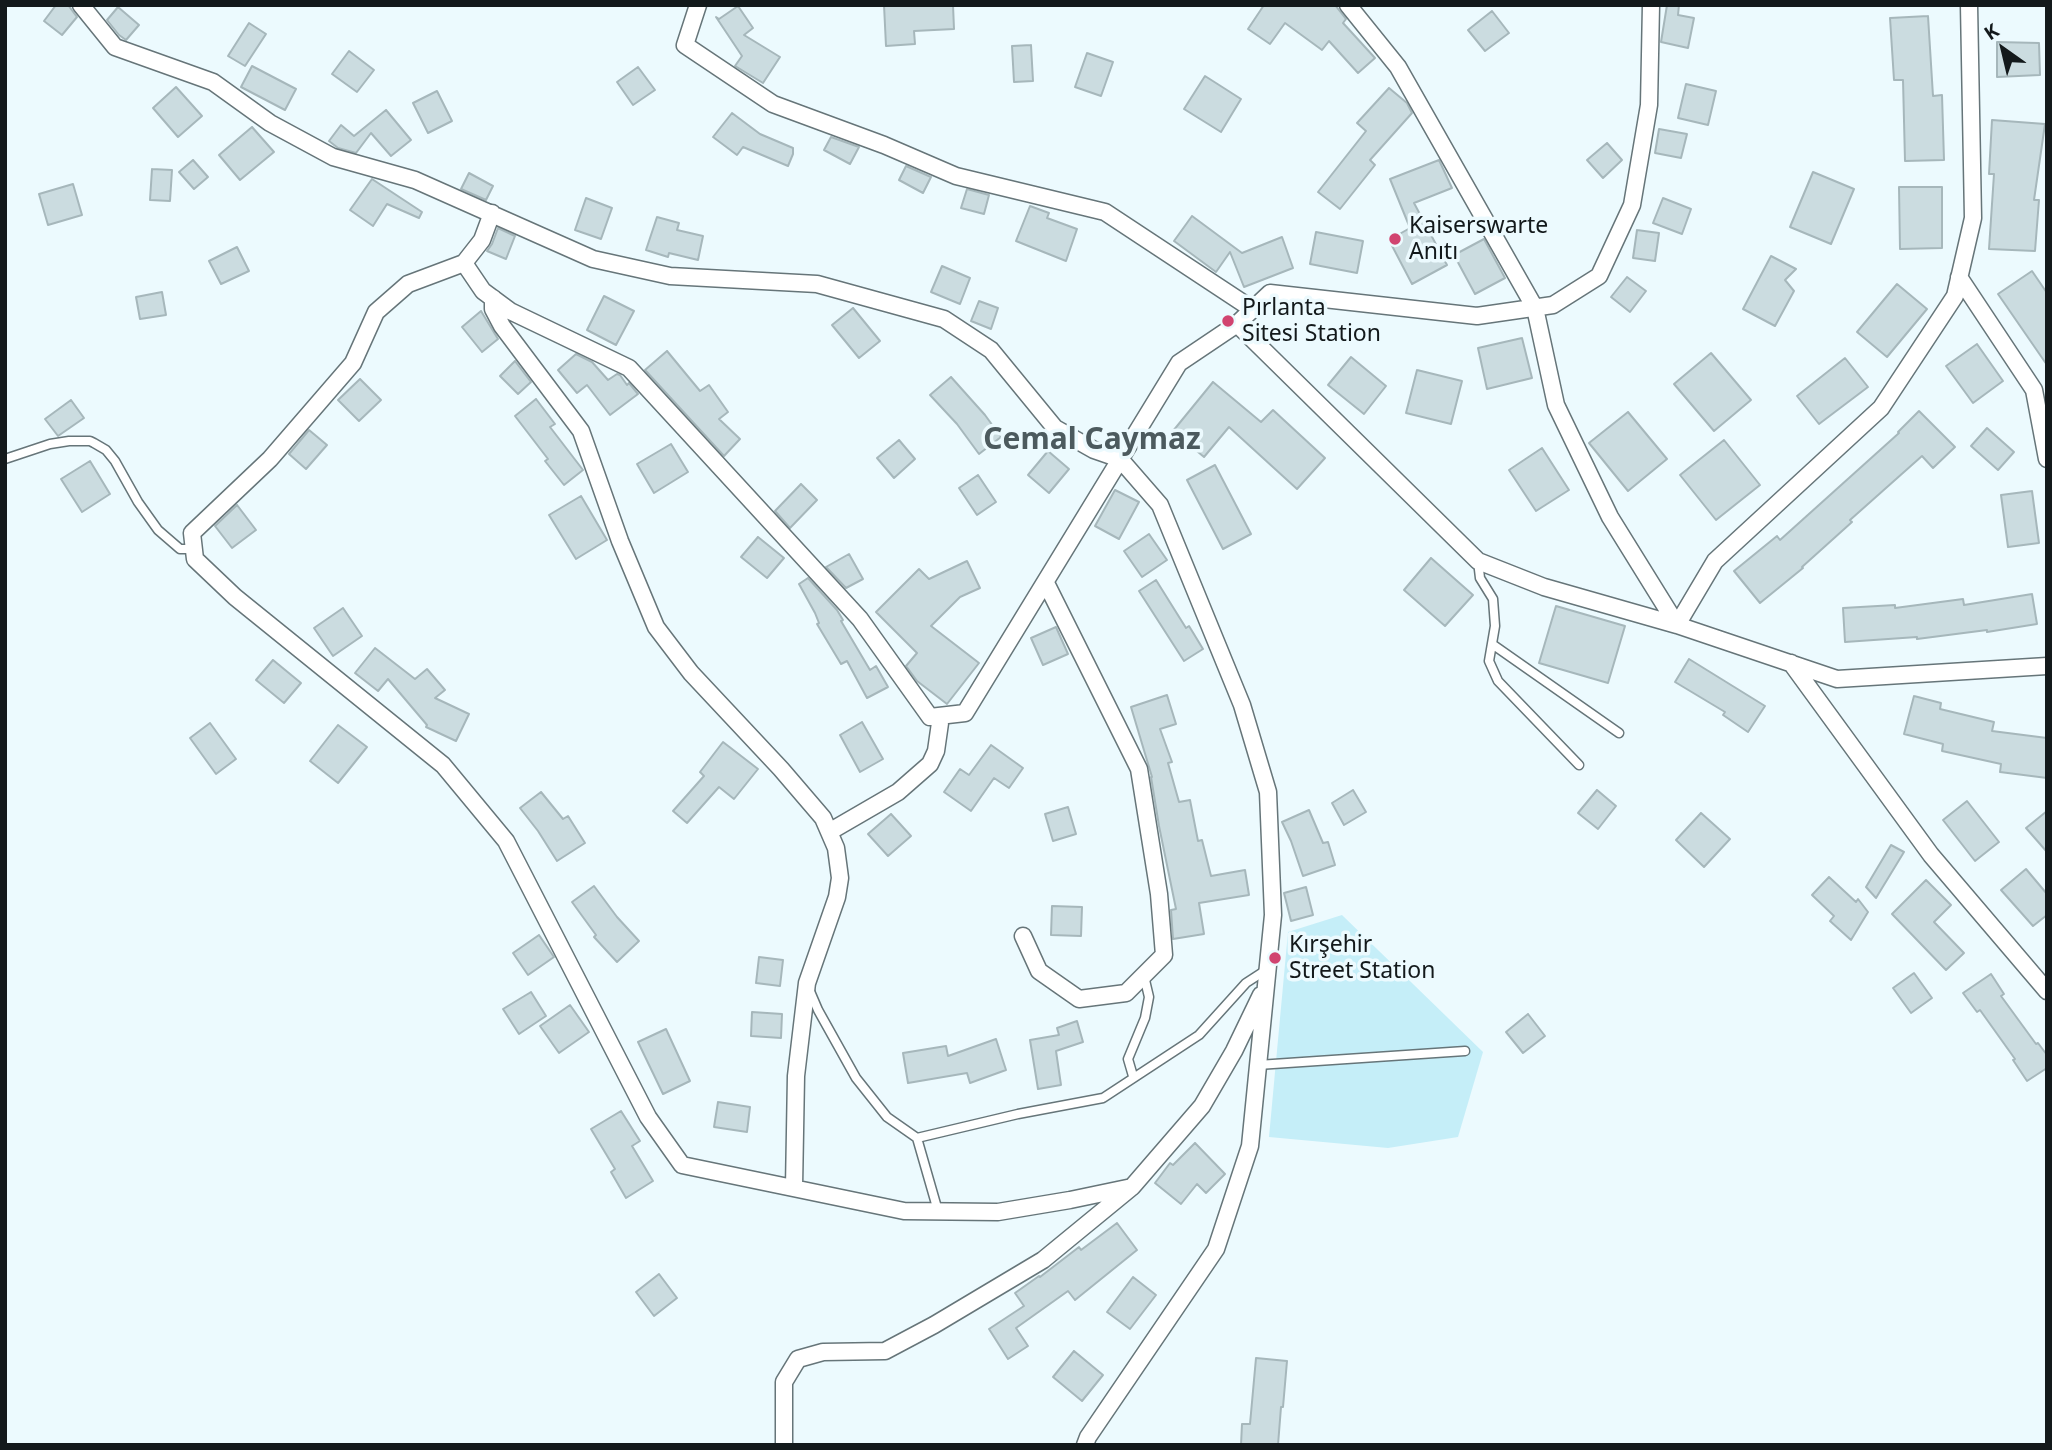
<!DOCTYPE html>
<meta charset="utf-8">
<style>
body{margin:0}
#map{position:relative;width:2052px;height:1450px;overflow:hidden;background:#ecfafe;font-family:"Noto Sans",sans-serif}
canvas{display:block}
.frame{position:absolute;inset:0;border:7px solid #13191b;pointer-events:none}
.north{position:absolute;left:1968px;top:14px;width:70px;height:70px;-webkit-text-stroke:5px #ecfafe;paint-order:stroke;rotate:326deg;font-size:19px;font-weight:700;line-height:28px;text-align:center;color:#13191b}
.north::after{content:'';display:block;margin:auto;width:24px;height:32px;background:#13191b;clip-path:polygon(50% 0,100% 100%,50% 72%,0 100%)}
</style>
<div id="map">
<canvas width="2052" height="1450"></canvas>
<div class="frame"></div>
<div class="north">K</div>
</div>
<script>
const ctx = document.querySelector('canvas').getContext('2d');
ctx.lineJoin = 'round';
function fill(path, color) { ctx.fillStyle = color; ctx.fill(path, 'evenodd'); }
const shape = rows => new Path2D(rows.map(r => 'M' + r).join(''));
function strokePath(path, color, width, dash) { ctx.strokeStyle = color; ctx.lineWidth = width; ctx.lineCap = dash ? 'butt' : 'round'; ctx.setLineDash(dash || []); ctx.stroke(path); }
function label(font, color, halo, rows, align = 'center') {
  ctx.font = font + ' "Noto Sans",sans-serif'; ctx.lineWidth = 7; ctx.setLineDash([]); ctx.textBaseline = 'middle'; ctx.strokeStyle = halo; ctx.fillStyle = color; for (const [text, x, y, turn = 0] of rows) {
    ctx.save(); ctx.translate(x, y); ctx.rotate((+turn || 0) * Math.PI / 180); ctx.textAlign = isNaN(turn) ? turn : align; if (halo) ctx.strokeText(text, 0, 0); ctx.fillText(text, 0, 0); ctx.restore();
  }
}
fill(shape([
 [1342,915,1483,1052,1458,1137,1388,1148,1269,1137,1288,932]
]), '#c5eef8');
const building = shape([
 [56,5,68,5,77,17,62,35,44,21,56,5],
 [884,5,953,5,954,29,914,31,915,44,886,46,884,5],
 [1264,5,1335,5,1346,19,1343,23,1375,58,1358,73,1329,41,1322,50,1285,23,1270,44,1248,29,1264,5],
 [1667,5,1679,5,1678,15,1694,18,1688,48,1661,42,1667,5],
 [738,6,753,28,744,35,780,57,763,83,735,66,742,56,716,17,719,19,738,6],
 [118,7,139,25,126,40,119,35,107,20,118,7],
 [1492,11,1509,33,1485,51,1468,30,1492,11],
 [1928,16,1933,96,1942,95,1944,160,1905,161,1903,80,1894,80,1890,18,1928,16],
 [249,23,266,34,245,66,228,56,249,23],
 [1997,42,2039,43,2040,75,1997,77,1997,42],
 [1031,45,1033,81,1014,82,1012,46,1031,45],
 [349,51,374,70,357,92,332,74,349,51],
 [1087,53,1113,62,1101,96,1075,87,1087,53],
 [252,66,296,89,285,110,241,87,252,66],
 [638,67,655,90,633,105,617,82,638,67],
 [1205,76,1241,99,1221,132,1184,109,1205,76],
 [1686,84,1716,91,1708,125,1678,118,1686,84],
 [176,87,202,116,178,137,153,108,176,87],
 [1389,88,1407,103,1412,113,1370,160,1375,165,1340,209,1318,192,1366,131,1357,123,1389,88],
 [437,91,452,121,428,133,413,103,437,91],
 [386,110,411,140,391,156,371,133,356,153,338,148,329,141,341,125,354,136,386,110],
 [732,113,760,134,793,148,793,154,788,166,743,147,737,155,713,137,732,113],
 [1992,120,2045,124,2034,200,2039,200,2035,251,1989,249,1994,174,1989,174,1992,120],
 [252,127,274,152,240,180,219,155,252,127],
 [1659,129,1687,134,1681,158,1655,153,1659,129],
 [831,137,859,147,850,164,824,150,831,137],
 [1607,143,1622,160,1603,178,1587,160,1607,143],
 [193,160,208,177,194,189,179,172,193,160],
 [1439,160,1452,188,1414,203,1447,265,1412,284,1389,240,1410,228,1390,179,1439,160],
 [906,166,931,177,923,193,899,180,906,166],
 [152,169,172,170,170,201,150,200,152,169],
 [1813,172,1854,189,1831,244,1790,227,1813,172],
 [469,173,493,186,486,200,461,189,469,173],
 [372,179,422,212,419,218,387,204,373,226,350,210,372,179],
 [73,184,82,215,48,225,39,194,73,184],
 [1899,187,1942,187,1942,248,1900,249,1899,187],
 [967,189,989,195,984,214,961,208,967,189],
 [586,198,612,208,601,239,575,230,586,198],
 [1663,198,1691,209,1682,234,1653,223,1663,198],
 [1030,206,1049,213,1047,218,1077,229,1066,261,1016,241,1030,206],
 [1192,216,1242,253,1282,237,1293,268,1244,287,1230,252,1216,272,1174,241,1192,216],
 [657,217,679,223,677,230,703,236,698,260,669,253,668,257,646,250,657,217],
 [498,228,515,236,506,259,487,251,492,244,498,228],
 [1637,230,1659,233,1655,261,1633,258,1637,230],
 [1316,232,1363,241,1357,273,1310,264,1316,232],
 [1484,239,1505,278,1475,294,1454,255,1484,239],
 [237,247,249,271,221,284,209,261,237,247],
 [1771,256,1796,269,1785,280,1794,291,1775,326,1743,309,1771,256],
 [942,266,970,278,960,304,931,292,942,266],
 [2032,271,2047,293,2047,365,1998,294,2032,271],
 [1627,277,1646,291,1630,312,1611,297,1627,277],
 [1897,284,1927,309,1887,357,1857,332,1897,284],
 [162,292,166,315,140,319,136,297,162,292],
 [604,296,634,311,616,345,587,330,604,296],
 [979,301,998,308,991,329,971,321,979,301],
 [853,308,880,341,859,358,832,325,853,308],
 [481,311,498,339,482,352,462,327,481,311],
 [1522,338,1532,378,1487,389,1478,348,1522,338],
 [1977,344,2003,381,1973,403,1946,366,1977,344],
 [667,351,700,391,709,385,728,412,719,419,740,439,724,456,645,370,667,351],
 [1711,353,1751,400,1714,431,1674,384,1711,353],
 [576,354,592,362,608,380,617,374,620,375,627,385,629,383,638,394,610,415,587,385,577,393,558,370,576,354],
 [1351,357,1386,386,1364,414,1328,385,1351,357],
 [1845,358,1868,387,1819,424,1797,396,1845,358],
 [515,361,531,382,518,394,500,376,515,361],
 [1417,370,1462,381,1451,424,1406,413,1417,370],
 [951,377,985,415,1001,437,979,454,957,424,930,395,951,377],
 [360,379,381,400,359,421,338,400,360,379],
 [1213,382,1261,422,1273,410,1325,458,1297,489,1229,427,1204,457,1173,431,1213,382],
 [536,399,555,424,550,427,583,470,564,485,545,461,548,459,515,416,536,399],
 [71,400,84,418,58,436,45,419,71,400],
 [1919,411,1955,447,1933,468,1922,456,1850,520,1852,522,1802,567,1803,568,1760,603,1734,571,1777,536,1780,540,1899,433,1898,432,1919,411],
 [1628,412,1667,459,1628,491,1589,443,1628,412],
 [1987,428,2014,452,1998,470,1971,446,1987,428],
 [309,430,327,445,306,469,289,454,309,430],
 [899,440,915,459,894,478,877,458,899,440],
 [1724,440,1760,485,1716,520,1680,475,1724,440],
 [671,444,688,472,654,493,637,464,671,444],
 [1542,448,1569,490,1536,511,1509,470,1542,448],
 [1048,451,1069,469,1049,493,1028,475,1048,451],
 [90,461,110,494,82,512,61,479,90,461],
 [1215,465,1251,534,1223,549,1187,480,1215,465],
 [978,475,996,502,977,515,959,488,978,475],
 [801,484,817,500,790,528,775,511,801,484],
 [1115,490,1139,502,1119,539,1095,526,1115,490],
 [2032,491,2039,543,2008,547,2001,495,2032,491],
 [581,496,607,540,576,559,549,515,581,496],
 [237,505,256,530,232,548,215,526,237,505],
 [1149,534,1167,560,1142,577,1124,551,1149,534],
 [758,537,784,558,767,578,741,557,758,537],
 [849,554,863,579,846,588,826,567,849,554],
 [1431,558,1473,595,1445,626,1404,590,1431,558],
 [967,561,980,588,960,597,931,626,979,663,947,704,917,681,906,666,917,653,876,612,919,569,929,579,967,561],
 [808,578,837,610,843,620,841,621,870,670,876,666,888,687,867,698,847,661,841,664,817,624,819,623,815,613,799,584,808,578],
 [1156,580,1186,628,1189,626,1203,649,1184,661,1139,591,1156,580],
 [2032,594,2037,624,1987,632,1987,630,1917,639,1917,637,1845,642,1843,608,1895,605,1895,608,1963,599,1964,605,2032,594],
 [1556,606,1625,626,1608,683,1539,663,1556,606],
 [343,608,362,636,333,656,314,628,343,608],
 [1056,627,1068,654,1043,665,1031,638,1056,627],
 [375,648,415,679,427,669,445,690,435,698,469,714,456,741,426,727,427,725,388,679,378,691,355,673,375,648],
 [1689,659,1765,706,1748,732,1723,715,1725,712,1675,682,1689,659],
 [273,660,301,683,284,703,256,680,273,660],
 [1167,695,1176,724,1160,729,1172,762,1168,763,1179,802,1190,800,1198,841,1202,840,1211,876,1245,870,1249,895,1199,903,1204,934,1173,939,1171,910,1176,909,1159,826,1151,777,1152,777,1131,707,1167,695],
 [1914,696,1941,703,1940,709,1994,722,1992,731,2047,738,2047,778,2000,772,2001,764,1942,751,1943,744,1904,734,1914,696],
 [862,722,883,759,860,772,840,735,862,722],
 [210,723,236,759,216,774,190,738,210,723],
 [338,725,367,747,338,783,310,761,338,725],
 [723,742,758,769,734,799,719,787,687,823,673,811,704,776,700,772,723,742],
 [991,745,1023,768,1009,788,994,778,971,811,944,792,960,769,969,775,991,745],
 [1353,790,1366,812,1344,825,1332,803,1353,790],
 [1597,790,1616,806,1598,829,1578,813,1597,790],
 [541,792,563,819,568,816,585,843,557,861,538,831,520,808,541,792],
 [1967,801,1999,842,1975,861,1943,820,1967,801],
 [1068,807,1076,834,1053,841,1045,814,1068,807],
 [1309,810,1323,843,1328,842,1335,865,1303,876,1291,841,1282,822,1309,810],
 [2047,811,2047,852,2026,828,2047,811],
 [1701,813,1730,839,1704,867,1676,840,1701,813],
 [891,814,911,836,888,856,868,834,891,814],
 [1891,845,1904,852,1876,898,1866,887,1891,845],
 [2026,869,2047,894,2047,915,2033,926,2001,890,2026,869],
 [1829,877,1856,902,1858,899,1868,912,1851,940,1830,921,1834,916,1812,895,1829,877],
 [1926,880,1951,905,1934,922,1964,953,1946,970,1892,914,1926,880],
 [594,886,617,917,639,941,617,962,594,937,596,935,572,902,594,886],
 [1306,887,1313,915,1291,921,1284,893,1306,887],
 [1052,906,1082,907,1081,936,1051,935,1052,906],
 [539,935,554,957,528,975,513,953,539,935],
 [759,957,783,960,780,986,756,983,759,957],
 [1914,973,1932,998,1911,1013,1893,988,1914,973],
 [1991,974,2004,994,2001,996,2036,1044,2038,1043,2047,1055,2047,1068,2027,1081,2013,1060,2015,1059,1980,1010,1977,1012,1963,993,1991,974],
 [531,992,546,1016,519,1034,503,1009,531,992],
 [570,1005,589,1032,559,1053,540,1026,570,1005],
 [752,1012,782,1014,781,1038,751,1036,752,1012],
 [1528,1014,1545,1036,1523,1053,1506,1032,1528,1014],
 [1077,1021,1083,1042,1056,1051,1061,1085,1038,1089,1030,1040,1059,1035,1057,1028,1077,1021],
 [666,1029,690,1081,663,1094,638,1042,666,1029],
 [996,1039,1006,1070,970,1083,967,1073,908,1083,903,1053,946,1046,948,1056,996,1039],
 [718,1102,750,1107,747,1132,714,1127,718,1102],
 [621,1111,640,1141,632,1146,653,1181,626,1198,611,1172,615,1169,591,1129,621,1111],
 [1195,1143,1225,1174,1206,1193,1197,1184,1181,1204,1155,1183,1170,1163,1173,1165,1195,1143],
 [1117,1223,1137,1250,1075,1300,1068,1291,1016,1328,1028,1346,1008,1359,989,1329,1024,1306,1015,1293,1039,1276,1040,1277,1079,1247,1081,1250,1117,1223],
 [659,1274,677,1298,654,1316,636,1292,659,1274],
 [1133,1277,1156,1295,1130,1329,1107,1312,1133,1277],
 [1074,1351,1103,1375,1082,1401,1053,1377,1074,1351],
 [1256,1358,1287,1361,1283,1407,1281,1407,1278,1445,1241,1445,1242,1424,1250,1424,1256,1358]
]);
fill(building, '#cbdce0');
strokePath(building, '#a6b7bb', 2);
const service = shape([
 [5,459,50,444,69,441,90,441,94,443,106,450,115,461,138,502,158,530,180,549,194,549],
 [1478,561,1480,578,1493,599,1495,626,1489,661,1498,681,1579,765],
 [1492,644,1619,733],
 [809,989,818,1010,856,1078,887,1117,917,1138,938,1211],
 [1258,1065,1465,1051],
 [1133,1076,1128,1059,1145,1018,1149,997,1144,976],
 [917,1138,1018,1114,1103,1098,1199,1035,1246,983,1266,970]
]);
const minor = shape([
 [81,5,115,47,213,82,270,123,333,157,415,180,593,259,670,276,817,284,944,319,991,350,1055,428,1094,450,1120,459,1160,505,1242,705,1268,792,1273,915,1250,1146,1216,1249,1088,1437,1085,1445],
 [698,5,685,45,773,104,884,145,956,176,1105,212,1252,309],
 [1348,5,1398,67,1535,308,1556,405,1610,517,1677,625,1837,679,2047,666],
 [492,213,482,240,464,263,408,284,376,312,353,363,270,459,192,533,195,559,235,597,443,765,506,841,648,1117,682,1165,904,1211,998,1212,1070,1200,1132,1187],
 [464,263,483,291,510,311,629,368,860,619,930,717,965,713,1179,363,1237,324,1270,293,1477,316,1553,305,1599,276,1632,205,1649,105,1651,5],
 [1959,277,2034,390,2047,459],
 [493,298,493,309,502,326,581,431,620,541,656,627,691,673,781,769,823,818,836,848,840,878,837,897,807,983,796,1076,794,1187],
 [1237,324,1478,561,1544,587,1677,625,1715,561,1881,408,1955,296,1973,218,1969,5],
 [1791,663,1931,855,2047,991],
 [829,832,898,792,930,764,936,751,941,716],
 [1023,936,1039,971,1079,999,1126,993,1164,955,1159,894,1139,769,1046,583],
 [784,1445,784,1382,798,1359,823,1352,885,1351,934,1325,1043,1260,1132,1187,1202,1106,1234,1051,1261,995]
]);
strokePath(service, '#667579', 11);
strokePath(minor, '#667579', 19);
strokePath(service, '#fff', 8);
strokePath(minor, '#fff', 16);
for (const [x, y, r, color] of [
 [1395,239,7,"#d14470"],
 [1228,321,7,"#d14470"],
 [1275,958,7,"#d14470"]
]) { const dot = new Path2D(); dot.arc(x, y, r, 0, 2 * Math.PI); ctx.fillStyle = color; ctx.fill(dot); strokePath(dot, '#ecfafe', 2.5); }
label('23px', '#13191b', '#ecfafe', [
 ["Kaiserswarte",1409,226],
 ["Anıtı",1409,252],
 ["Pırlanta",1242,308],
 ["Sitesi Station",1242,334],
 ["Kırşehir",1289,945],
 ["Street Station",1289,971]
], 'left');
label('bold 30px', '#4c5a5e', '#ecfafe', [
 ["Cemal Caymaz",1092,440]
]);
</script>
